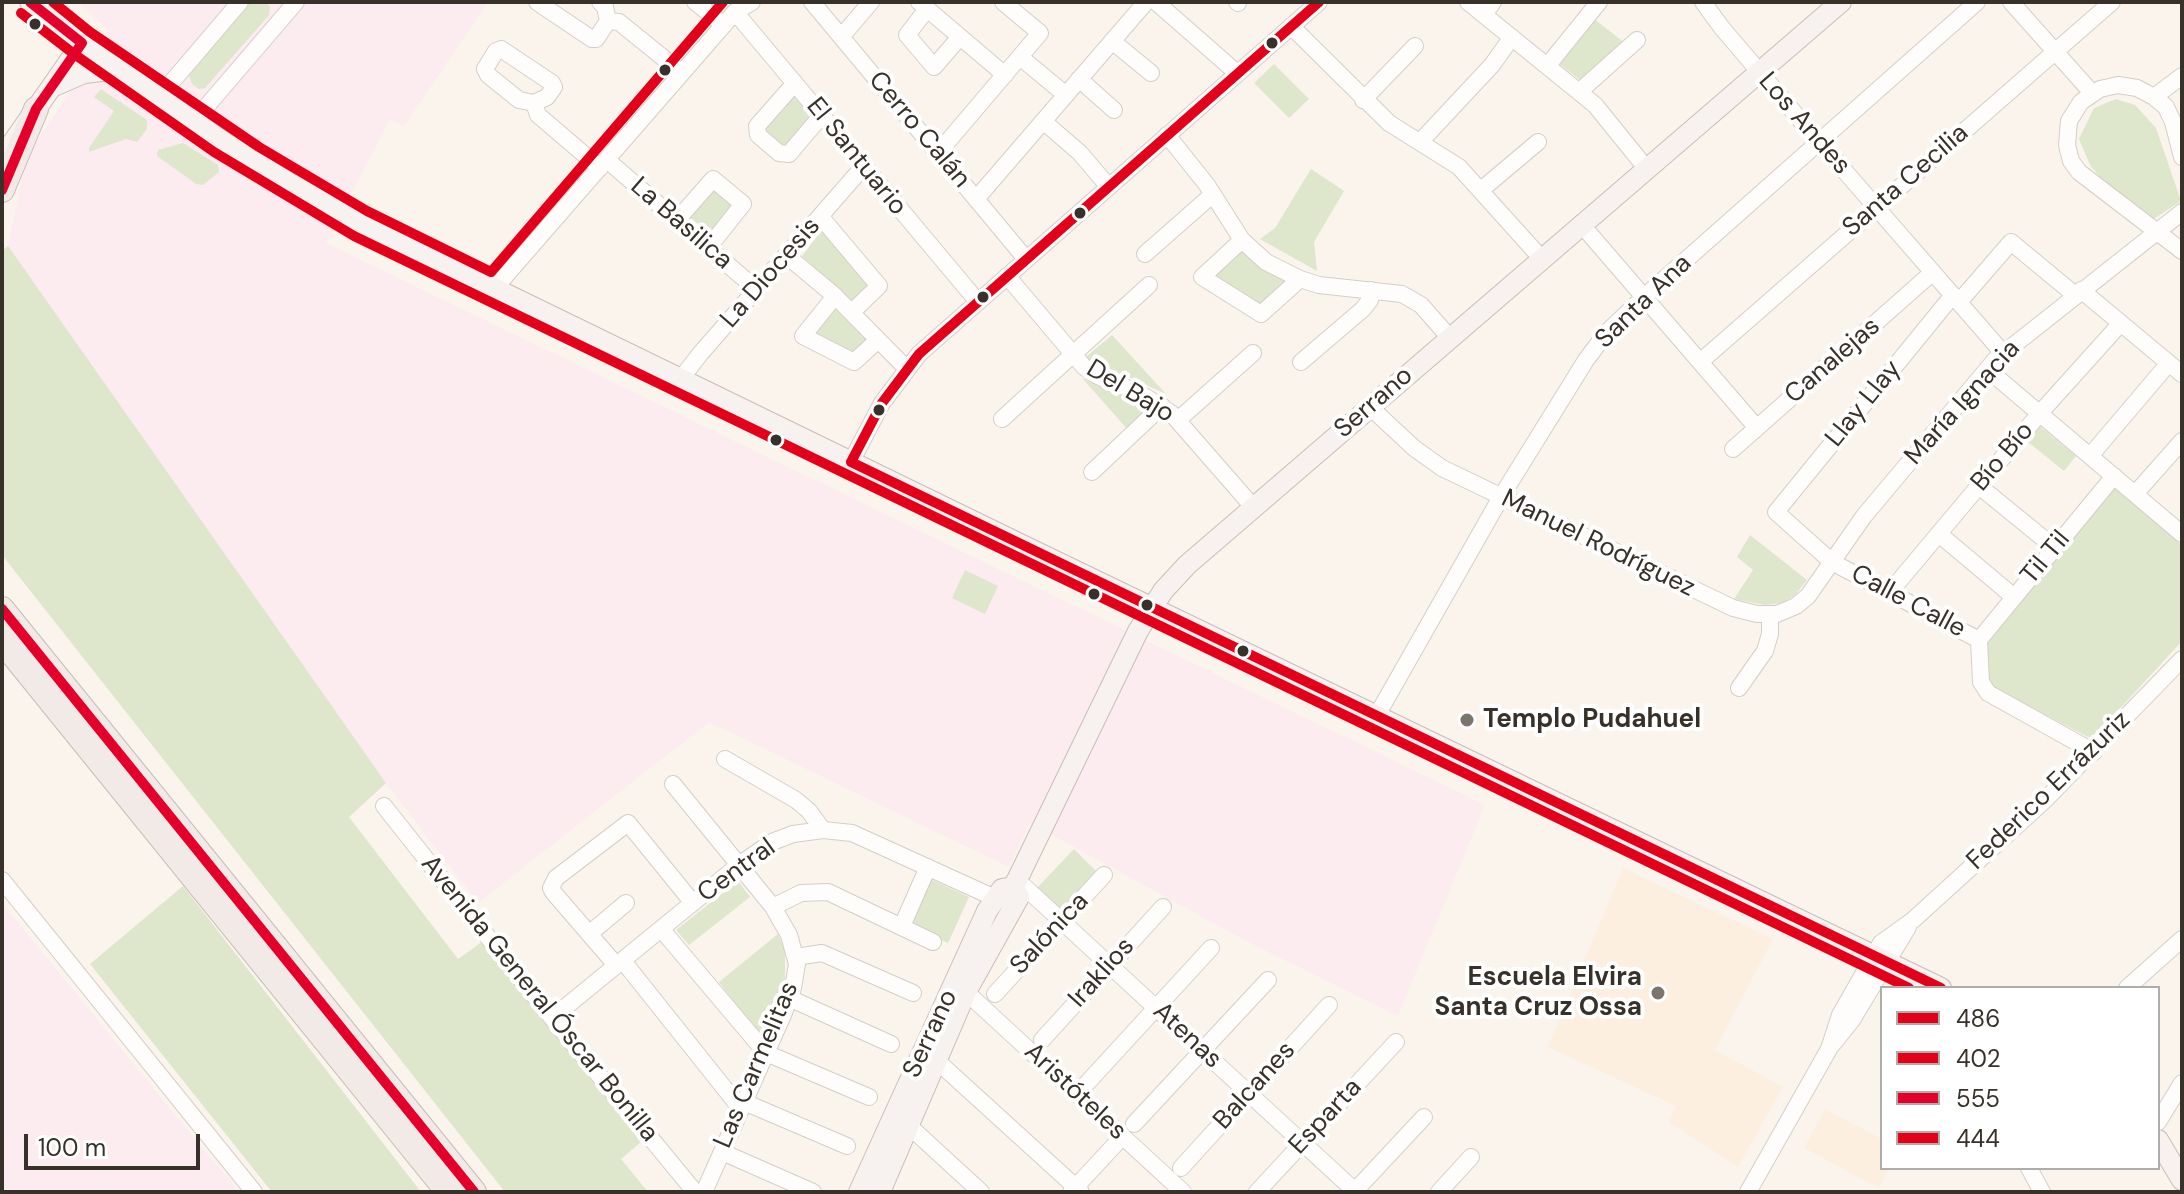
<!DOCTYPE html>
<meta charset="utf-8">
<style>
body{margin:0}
#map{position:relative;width:2184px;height:1194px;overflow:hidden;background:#faf4ed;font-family:"DM Sans",sans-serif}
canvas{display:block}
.frame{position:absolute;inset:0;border:4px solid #383129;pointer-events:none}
.legend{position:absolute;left:1880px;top:986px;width:280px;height:184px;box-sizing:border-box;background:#fff;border:2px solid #afada9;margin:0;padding:10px 14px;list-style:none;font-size:24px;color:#383129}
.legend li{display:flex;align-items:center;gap:16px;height:40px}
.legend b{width:40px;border:2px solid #afada9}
.scale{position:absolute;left:24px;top:1134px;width:176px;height:36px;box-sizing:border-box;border:4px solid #383129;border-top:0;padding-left:10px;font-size:24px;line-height:28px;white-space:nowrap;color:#383129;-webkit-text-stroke:6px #fff;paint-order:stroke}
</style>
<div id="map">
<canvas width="2184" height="1194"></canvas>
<div class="frame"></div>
<ul class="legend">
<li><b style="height:10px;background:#e2001a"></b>486</li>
<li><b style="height:10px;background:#e2001a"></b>402</li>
<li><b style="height:10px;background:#e4002b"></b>555</li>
<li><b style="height:10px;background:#e2001a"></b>444</li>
</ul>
<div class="scale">100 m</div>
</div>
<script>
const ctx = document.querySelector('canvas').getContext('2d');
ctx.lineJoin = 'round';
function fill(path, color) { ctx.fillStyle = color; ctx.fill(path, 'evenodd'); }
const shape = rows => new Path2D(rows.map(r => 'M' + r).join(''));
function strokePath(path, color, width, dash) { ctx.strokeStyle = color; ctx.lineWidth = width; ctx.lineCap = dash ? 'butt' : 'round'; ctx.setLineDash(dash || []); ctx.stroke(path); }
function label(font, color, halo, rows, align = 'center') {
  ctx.font = font + ' "DM Sans",sans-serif'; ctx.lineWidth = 8; ctx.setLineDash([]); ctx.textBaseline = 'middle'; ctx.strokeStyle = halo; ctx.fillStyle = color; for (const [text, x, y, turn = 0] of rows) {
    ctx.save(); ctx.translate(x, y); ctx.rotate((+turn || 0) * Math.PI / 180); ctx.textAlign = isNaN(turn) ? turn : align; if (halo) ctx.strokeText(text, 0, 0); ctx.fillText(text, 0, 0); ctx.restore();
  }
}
fill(shape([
 [77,2,488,2,404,126,390,119,326,243,1485,805,1398,1016,1254,945,1030,823,1009,867,709,722,478,903,386,783,2,253,8,246,26,158,110,31],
 [2,903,202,1148,240,1192,2,1192]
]), '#fcecef');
fill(shape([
 [1623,868,1773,939,1715,1050,1783,1087,1738,1167,1669,1122,1676,1106,1548,1047],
 [1825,1109,1882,1139,1882,1168,1889,1168,1879,1188,1804,1148]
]), '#fcefe0');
fill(shape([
 [250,2,265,2,270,7,269,15,205,88,199,89,192,84,189,75],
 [1593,18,1626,44,1584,83,1558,63],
 [1274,64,1309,99,1289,118,1254,83],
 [101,89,147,120,147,129,137,142,126,139,89,152,89,148,114,111,94,97],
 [793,95,813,118,788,148,780,147,763,131],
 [2116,99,2135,105,2156,128,2181,201,2149,222,2116,197,2090,165,2079,139,2094,108],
 [183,143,218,165,219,172,203,185,196,184,157,156,158,150],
 [1311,169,1344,191,1314,242,1317,271,1260,239,1275,228],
 [712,184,738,205,712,236,687,215],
 [824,227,872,285,854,302,802,256],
 [8,246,386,783,349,817,458,959,482,942,641,1142,621,1159,648,1192,505,1192,2,555,2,251],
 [1239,250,1292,282,1261,308,1210,277],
 [832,306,868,342,854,356,811,333],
 [1112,335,1166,394,1131,378,1103,370,1086,357],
 [1082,378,1139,403,1152,410,1129,431],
 [2036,423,2076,456,2064,471,2023,438],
 [2111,485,2182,545,2182,641,2092,739,1986,684,1980,644],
 [1750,535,1807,580,1795,595,1782,603,1765,605,1734,599,1753,570,1737,557],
 [965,570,998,586,985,614,952,598],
 [1074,849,1097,872,1060,910,1037,888],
 [928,878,969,897,948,943,906,924],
 [738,881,750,897,689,945,676,930],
 [183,886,421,1192,272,1192,90,964],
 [778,934,785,951,785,980,762,1038,719,982]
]), '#dee6cb');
const minor = shape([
 [537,2,592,39,596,39,608,21,605,7,600,2],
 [695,2,724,25],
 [812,2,1026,259],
 [919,2,1005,75],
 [1156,2,1237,73],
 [1237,2,1238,3],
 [1468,2,1595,105,1646,168],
 [1703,2,1722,28,1809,130,2003,353],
 [2011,2,2092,93],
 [927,9,907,35,934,67,960,37],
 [735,12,978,302],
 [1484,15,1493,2],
 [608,21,619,22,682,73],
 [1291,26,1389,123,1459,167,1541,258],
 [841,37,871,2],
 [1112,41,1151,73],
 [501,49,552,83,554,87,547,97,534,103,519,100,488,75,485,69,496,51,501,49],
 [1020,57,1066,95],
 [1548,65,1599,2],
 [1079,79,1114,110],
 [795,83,757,126,758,135,779,153,789,154,822,115],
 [1580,91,1637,40],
 [159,97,240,2],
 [2154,97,2182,76],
 [1363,100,1415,46],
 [534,103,538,115,600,168],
 [194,121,296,2],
 [1043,121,1080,153,1108,186],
 [1167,135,1207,185,1242,240,1266,262,1300,279,1319,285,1402,294,1421,305,1450,338],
 [1420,142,1492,65,1512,37],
 [938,153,1040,33,1003,2],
 [2182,157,2173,122,2166,107,2154,97,2137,88,2118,85,2100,89,2081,102,2069,121,2067,145,2071,161,2079,172,2182,251],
 [607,160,756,289],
 [1481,190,1538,142],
 [976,199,1146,2],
 [820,216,879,286,852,312],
 [677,220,713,179,743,204,708,248],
 [1581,224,1757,428],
 [1242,240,1202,277,1261,314,1300,279],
 [1145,254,1212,195],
 [786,255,835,296,907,369],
 [1007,276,1084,367,1098,376,1141,394,1171,413,1254,508],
 [494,289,735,12,752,2],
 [2081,290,2182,374],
 [1953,295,1776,512,1832,562,1979,640],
 [835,296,803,336,854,362,877,341],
 [1959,302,2011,242,2075,295],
 [1301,362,1363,309,1370,300,1371,290],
 [1700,362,2112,2],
 [1987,369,2182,534],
 [680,380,700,354,863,167],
 [1370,407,1414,448,1442,468,1733,608,1757,614,1777,614,1796,606,1808,596,1864,516,1995,360,2182,212],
 [1002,419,1149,285],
 [1178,420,1253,353],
 [1733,449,1933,272],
 [2090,456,2169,363],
 [851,462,882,403,919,354,1319,2],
 [1092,472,1162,406],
 [1979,486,2055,548],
 [2135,494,2182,441],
 [1939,534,2014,597],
 [1889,593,2040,413,2121,323],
 [1979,640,2114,476],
 [1979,640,1981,682,1988,693,2094,752],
 [1739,688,1765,651,1770,634,1770,615],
 [1376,717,1501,497,1586,360,1607,332,1644,297,1977,2],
 [725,759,796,800,809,811,823,830],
 [673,784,773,907,789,935,797,964,793,988,783,1015,704,1192],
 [384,806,552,1018,695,1192],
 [2,880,254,1192],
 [1017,880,1356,1192],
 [773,907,801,893,828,892,933,942],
 [902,926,928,867],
 [662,930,766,1053,869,1097],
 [589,934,626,903],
 [796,957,822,953,913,993],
 [623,961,741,1109],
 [616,965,553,892,551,888,556,878,628,823,693,903],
 [2127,988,2182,939],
 [966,992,1183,1192],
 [995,994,1104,875],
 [789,998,891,1044],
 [552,1018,739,865,772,842,793,834,823,830,852,833,995,898],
 [1042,1040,1163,907],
 [1832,1045,1852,1020,1908,927],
 [937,1061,1081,1192],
 [1077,1094,1211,948],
 [744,1102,847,1146],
 [2158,1122,2182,1083],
 [1134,1124,1268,980],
 [909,1126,981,1192],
 [722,1152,813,1192],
 [1181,1168,1329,1005],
 [2029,1168,2042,1192],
 [1071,1192,1123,1136],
 [1257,1192,1396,1042],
 [1354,1192,1424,1117],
 [1439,1192,1471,1157],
 [1748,1192,1829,1049,1840,1015,1881,943,1913,920,2046,799,2182,659]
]);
const major = shape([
 [30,2,82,43,222,141,286,181,360,223,1026,547,1941,988],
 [54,86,84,73,119,69],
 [2,158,82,43],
 [2158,1140,2182,1180],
 [859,1192,987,911,1002,889,1013,887,1017,880,1138,631,1163,591,1187,565,1841,2],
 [880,1192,966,992,1019,897,1013,887]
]);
const highway = shape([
 [2,190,36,109],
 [2,609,474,1192],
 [2,641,448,1192]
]);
strokePath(minor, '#d4cec7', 18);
strokePath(major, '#c9beb7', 22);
strokePath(highway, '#c9beb7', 26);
strokePath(minor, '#fefdfc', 16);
strokePath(major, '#f7f1ef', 20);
strokePath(highway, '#f2eae6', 24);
strokePath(shape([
 [851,462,1941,988],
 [851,462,882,403,919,354,1319,2]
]), '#e2001a', 10);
strokePath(shape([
 [21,13,74,54,214,152,354,236,1909,988]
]), '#e2001a', 10);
strokePath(shape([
 [2,190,36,109,82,43,30,2],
 [2,609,474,1192]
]), '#e4002b', 10);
strokePath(shape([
 [53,2,90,32,259,147,367,211,491,272,723,2]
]), '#e2001a', 10);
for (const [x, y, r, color] of [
 [35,24,7,"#383129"],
 [1272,43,7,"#383129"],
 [665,70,7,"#383129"],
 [1080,213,7,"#383129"],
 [983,297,7,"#383129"],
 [879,410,7,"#383129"],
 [776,440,7,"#383129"],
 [1094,594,7,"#383129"],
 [1147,605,7,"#383129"],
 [1243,651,7,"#383129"],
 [1467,720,8,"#7c756e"],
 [1658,993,8,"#7c756e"]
]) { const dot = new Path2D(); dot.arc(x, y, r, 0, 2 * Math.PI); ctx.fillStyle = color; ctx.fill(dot); strokePath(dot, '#fff', 3); }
label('26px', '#383129', '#fff', [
 ["Los Andes",1804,124,49],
 ["Cerro Calán",919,130,50],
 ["El Santuario",856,157,51],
 ["Santa Cecilia",1906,181,-41],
 ["La Basilica",681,224,41],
 ["La Diocesis",771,273,-49],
 ["Santa Ana",1644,302,-44],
 ["Canalejas",1833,361,-41],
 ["Del Bajo",1130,392,31],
 ["Serrano",1374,403,-41],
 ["María Ignacia",1963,403,-48],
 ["Llay Llay",1864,404,-51],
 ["Bío Bío",2003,457,-50],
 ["Manuel Rodríguez",1598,544,26],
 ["Til Til",2046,558,-50],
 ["Calle Calle",1908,602,28],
 ["Federico Errázuriz",2049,791,-44],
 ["Central",737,871,-36],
 ["Salónica",1050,934,-47],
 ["Iraklios",1102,973,-48],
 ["Avenida General Óscar Bonilla",539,999,51],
 ["Serrano",931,1034,-65],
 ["Atenas",1187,1036,43],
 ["Las Carmelitas",757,1065,-67],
 ["Balcanes",1255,1086,-48],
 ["Aristóteles",1075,1092,43],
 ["Esparta",1326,1117,-47]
]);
label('bold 26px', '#383129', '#fff', [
 ["Templo Pudahuel",1483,720],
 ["Escuela Elvira",1642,978,"right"],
 ["Santa Cruz Ossa",1642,1008,"right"]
], 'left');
</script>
